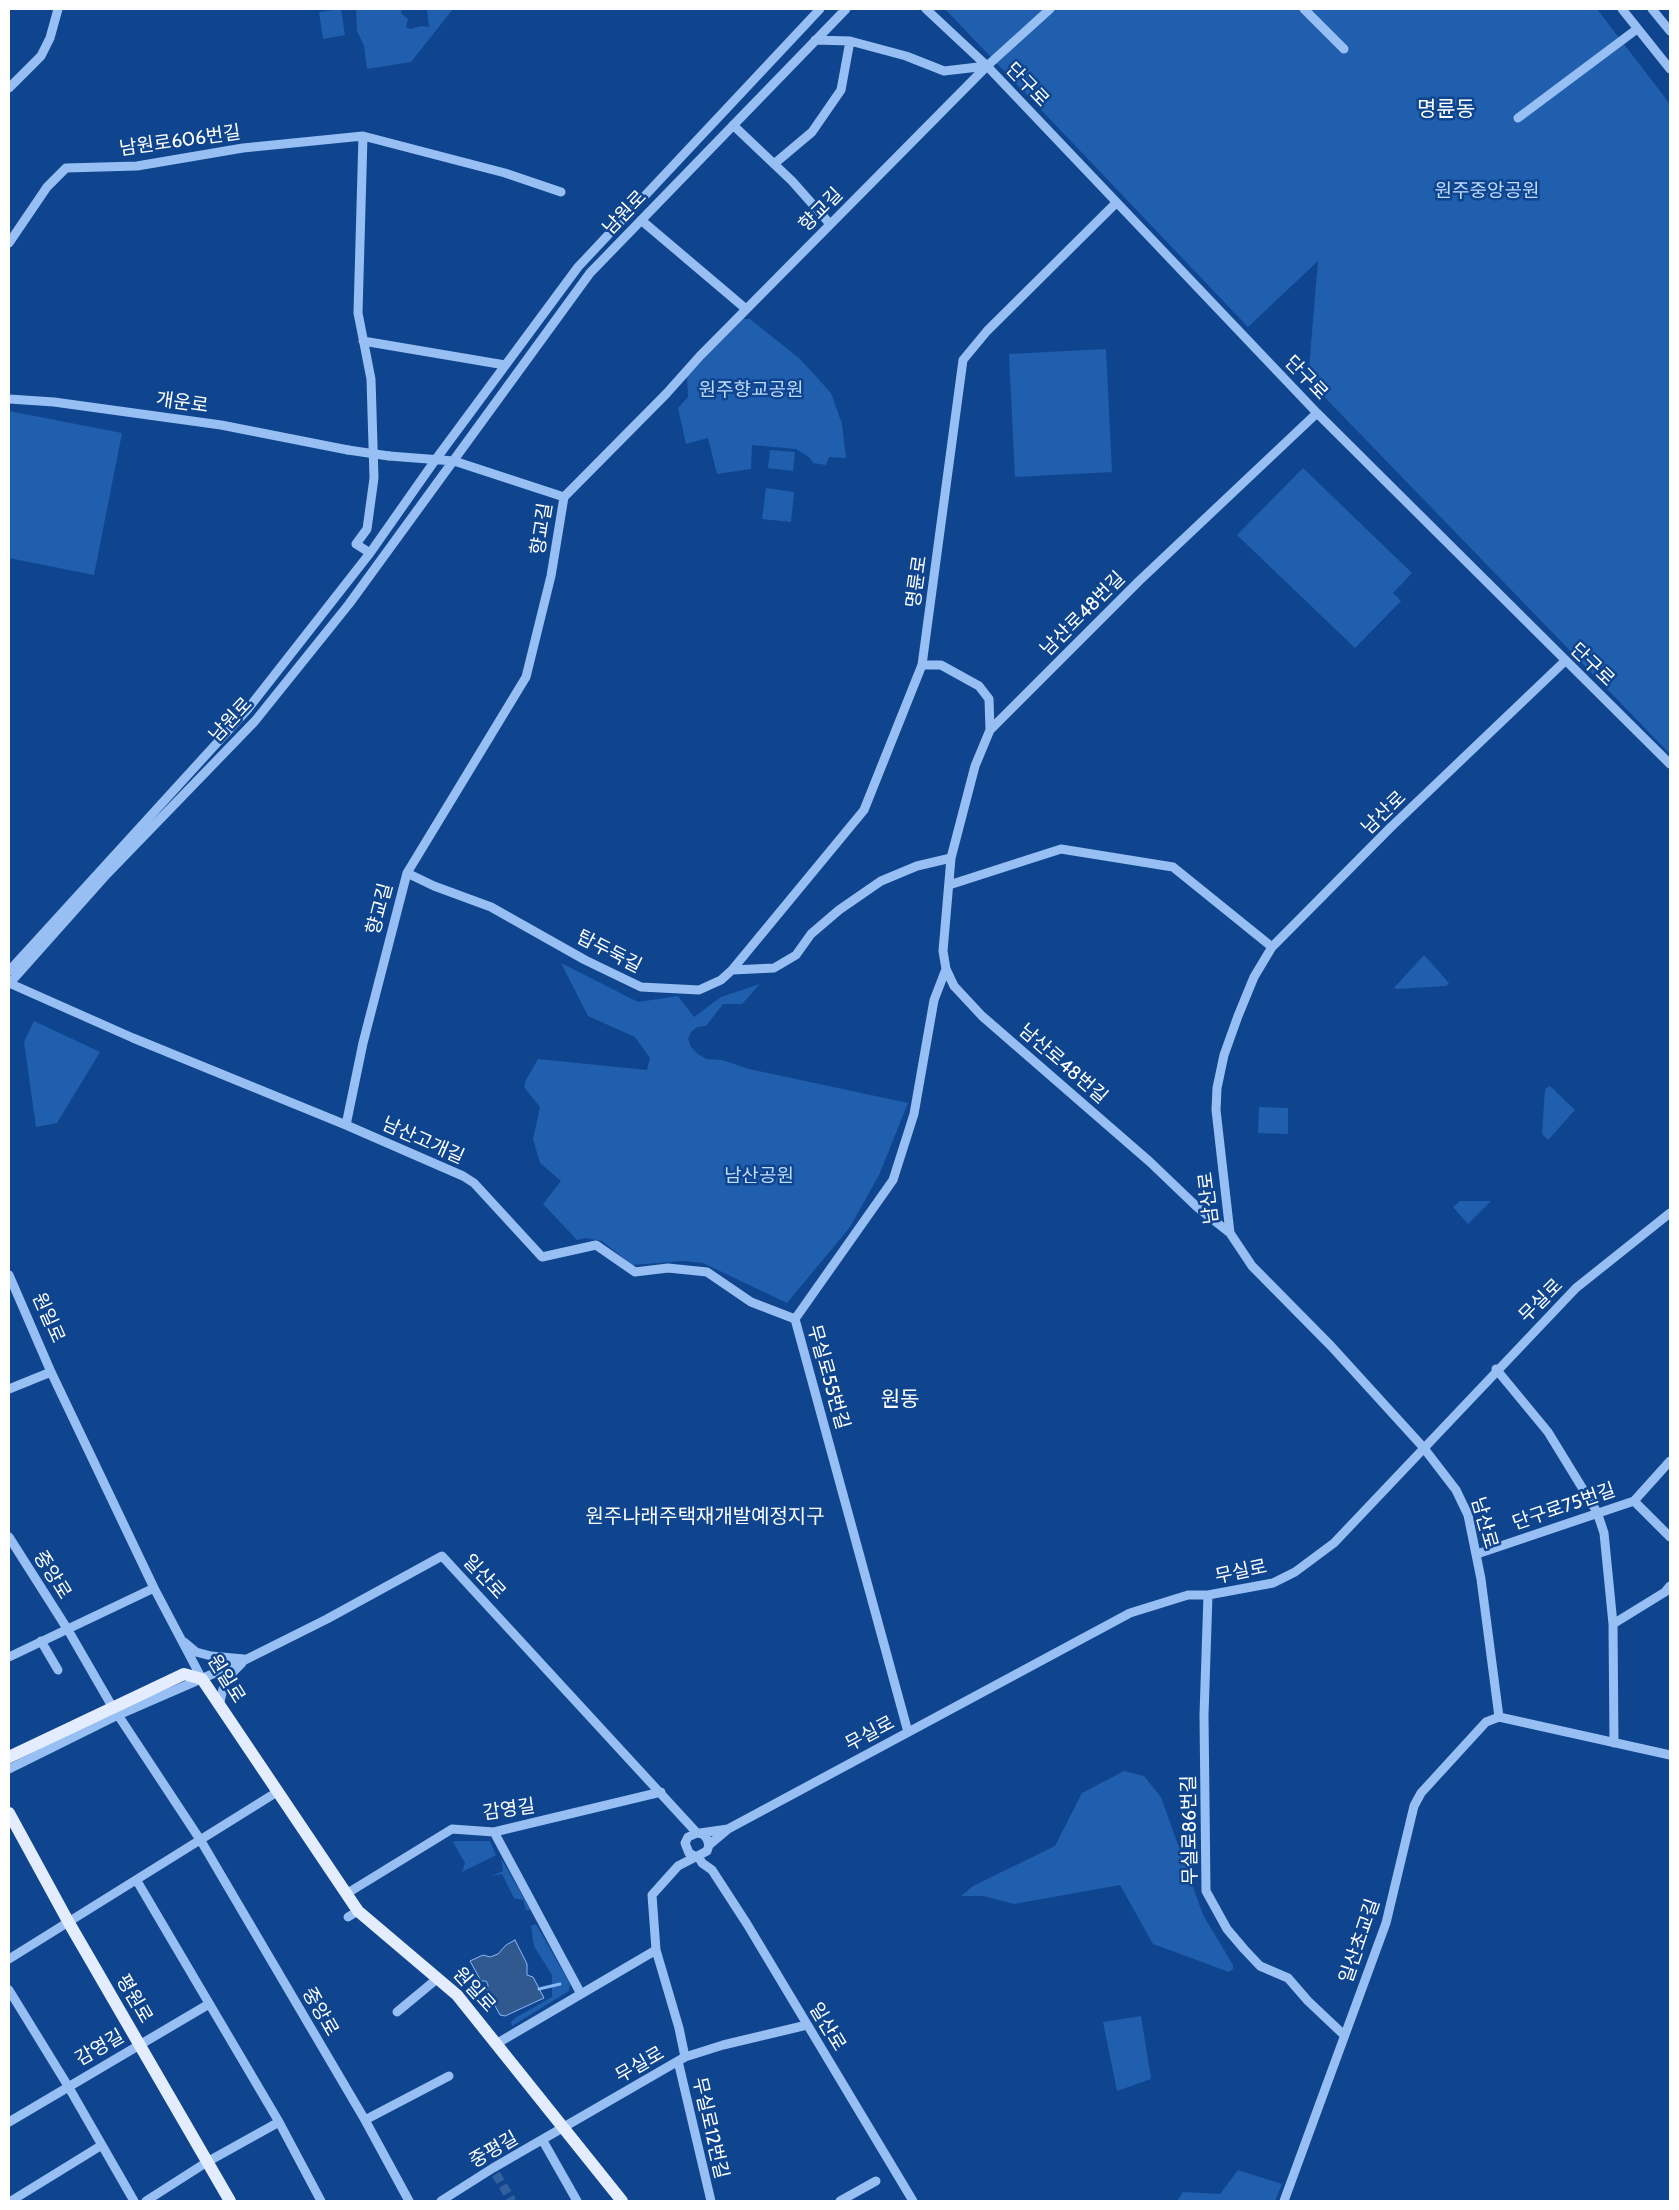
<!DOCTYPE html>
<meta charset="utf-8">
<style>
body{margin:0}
#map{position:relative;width:1679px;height:2210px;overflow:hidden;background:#0f458e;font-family:Cabin,sans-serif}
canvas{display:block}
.frame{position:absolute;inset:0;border:10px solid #fff;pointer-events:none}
</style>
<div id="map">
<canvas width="1679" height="2210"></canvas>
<div class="frame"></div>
</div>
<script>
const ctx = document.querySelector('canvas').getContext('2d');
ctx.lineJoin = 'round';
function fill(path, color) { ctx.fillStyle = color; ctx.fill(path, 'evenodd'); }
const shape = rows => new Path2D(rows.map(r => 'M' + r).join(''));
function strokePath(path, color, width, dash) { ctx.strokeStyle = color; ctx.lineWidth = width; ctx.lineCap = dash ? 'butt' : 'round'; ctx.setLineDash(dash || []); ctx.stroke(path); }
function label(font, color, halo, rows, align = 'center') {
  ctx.font = font + ' Cabin,"Noto Sans KR",sans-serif'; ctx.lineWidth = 5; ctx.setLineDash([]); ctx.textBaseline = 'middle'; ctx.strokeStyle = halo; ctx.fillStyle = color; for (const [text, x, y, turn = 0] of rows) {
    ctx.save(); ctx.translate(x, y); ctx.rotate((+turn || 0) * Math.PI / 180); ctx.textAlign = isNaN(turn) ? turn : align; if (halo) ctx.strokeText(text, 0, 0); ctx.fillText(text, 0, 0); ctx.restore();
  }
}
fill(shape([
 [341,9,345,35,323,39,319,12],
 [356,9,402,9,401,13,408,19,406,27,410,29,421,26,429,27,427,9,453,9,411,62,367,69,364,46,357,31],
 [945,9,1597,9,1670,104,1670,754,1308,380,1318,261,1248,327],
 [743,319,750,319,800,359,831,393,842,424,846,458,829,457,826,465,813,463,810,458,796,449,752,445,751,469,717,474,708,438,686,444,678,408,688,397,687,376],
 [1106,349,1112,472,1015,477,1009,354],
 [9,411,122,433,94,575,9,558],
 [770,450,795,452,793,471,768,468],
 [1303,468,1412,573,1393,593,1401,601,1355,648,1237,535],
 [766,488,794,492,791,522,762,519],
 [1424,955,1449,983,1446,986,1397,989,1394,988],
 [561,963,638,1002,678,996,694,1017,721,997,760,984,742,1004,723,1004,706,1026,697,1027,691,1032,688,1039,691,1047,698,1054,706,1059,722,1060,749,1069,908,1103,879,1175,850,1227,787,1303,703,1263,683,1261,632,1265,602,1241,585,1238,577,1240,543,1204,561,1181,540,1163,533,1139,540,1107,524,1087,526,1080,538,1059,647,1070,650,1058,635,1037,588,1016],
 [34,1021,100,1052,57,1123,36,1127,24,1042],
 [1550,1086,1575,1110,1548,1140,1542,1134,1545,1089],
 [1259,1107,1288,1108,1288,1134,1258,1133],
 [1460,1201,1491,1201,1468,1224,1453,1207],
 [1124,1771,1144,1776,1161,1797,1203,1915,1233,1965,1233,1969,1229,1972,1153,1944,1120,1885,1014,1904,983,1896,961,1896,973,1886,1055,1846,1082,1793],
 [455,1841,490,1841,496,1855,462,1872,465,1863,453,1842],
 [501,1858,530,1909,530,1910,526,1910,523,1900,514,1898,502,1874,492,1876,503,1871],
 [536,1924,570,1984,569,1991,512,2026,511,2022,515,2018,552,1997,552,1975,534,1946,531,1926],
 [1141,2016,1151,2079,1117,2091,1103,2022],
 [1238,2170,1282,2184,1275,2201,1177,2201,1183,2192,1220,2194]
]), '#205eae');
const water = shape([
 [515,1940,527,1964,527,1975,533,1977,544,1998,505,2016,500,2015,487,1991,488,1985,486,1981,481,1981,470,1961,483,1955,490,1957,498,1954,506,1945,515,1940]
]);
fill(water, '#305990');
strokePath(water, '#88baf7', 1);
strokePath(shape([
 [539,1989,560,1984]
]), '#88baf7', 3);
strokePath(shape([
 [496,2174,512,2201]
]), '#33619f', 9, [9, 4.5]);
strokePath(shape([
 [926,9,987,66,1317,413,1670,764],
 [1304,9,1344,49],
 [1622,9,1670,69],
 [1652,9,1670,31],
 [815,40,850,41,906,56,944,71,987,66],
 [9,88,41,56,50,38,58,9],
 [1518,118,1637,29],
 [733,125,792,181,830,224],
 [363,136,358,313,371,379,374,478,367,529,356,544,370,553],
 [774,164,812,132,841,90,850,41],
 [641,220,746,309],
 [9,243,47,187,66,168,137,166,243,148,363,136,505,173,561,192],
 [363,341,505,365],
 [9,399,54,402,221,425,348,450],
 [389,456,454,461,564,497],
 [922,665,941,665,979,686,989,699,990,730],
 [407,873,434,886,491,907,585,960,641,987,699,990,721,980,732,970,864,810,922,665,963,360,987,331,1116,203],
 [949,885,1061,849,1173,867,1272,947],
 [732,970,774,968,796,955,811,934,839,910,881,881,917,866,951,858],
 [9,971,247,710,370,553,436,459,578,267,820,9],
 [9,983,133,1038,346,1125,463,1176,474,1183,542,1257,596,1245,635,1272,668,1268,707,1272,751,1302,795,1319],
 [9,984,107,874,255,721,349,604,590,273,846,9],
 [346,1125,363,1043,407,873,526,677,551,576,564,497,666,394,700,356,987,66,1050,9],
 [1230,1233,1197,1207,1150,1162,982,1016,954,986,946,969,943,951,951,858,975,766,990,730,1139,581,1317,413],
 [9,1275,51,1372,154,1588,202,1679],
 [795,1319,908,1732],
 [795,1319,893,1180,914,1114,934,1000,946,969],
 [1496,1369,1548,1432,1597,1512,1604,1533,1613,1624,1614,1743],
 [9,1389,51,1372],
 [1634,1501,1670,1537],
 [9,1537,68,1630,113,1708],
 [1477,1554,1634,1501,1670,1461],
 [1208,1595,1204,1715,1206,1891,1227,1929,1244,1949,1260,1966,1288,1978,1308,2001,1344,2035],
 [1613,1624,1665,1592,1670,1586],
 [41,1641,58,1670],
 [184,1642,196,1652,211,1656,244,1659],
 [9,1657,154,1588],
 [219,1706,223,1689,232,1673,242,1663],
 [118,1715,201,1841,365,2120,409,2201],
 [1499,1717,1481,1579,1468,1515,1456,1490,1423,1447,1331,1346,1252,1266,1230,1233,1216,1110,1217,1088,1224,1055,1238,1016,1254,977,1272,947,1390,828,1565,661],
 [1499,1717,1670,1755],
 [9,1769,118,1715,247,1659,327,1619,442,1556,697,1833],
 [494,1832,581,1994],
 [700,1833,728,1829],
 [709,1845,728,1829,1130,1613,1188,1595,1208,1595,1273,1583,1295,1572,1334,1543,1576,1288,1670,1213],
 [698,1856,702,1863,712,1870,747,1924,913,2201],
 [137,1881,279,2122,321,2201],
 [346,1894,452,1829,494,1832,661,1792],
 [348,1917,358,1911],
 [9,1959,277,1792],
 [9,1990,68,2086,134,2201],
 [397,2012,438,1978],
 [496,2044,656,1950],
 [685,2057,679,2028,656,1950,652,1895,678,1866,707,1851,709,1845,707,1839,703,1834,697,1833,688,1837,685,1843,689,1853,696,1857],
 [678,2061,711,2201],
 [365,2120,449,2076],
 [9,2122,209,2004],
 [543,2141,577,2201],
 [11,2201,102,2145],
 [146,2201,207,2162,279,2122],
 [441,2201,493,2168,685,2057,723,2045,807,2025],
 [840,2201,876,2181],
 [1284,2201,1386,1923,1414,1806,1421,1793,1486,1722,1499,1717]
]), '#97bff3', 9);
strokePath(shape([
 [9,1757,184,1674,202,1679,358,1911,457,1995,622,2201],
 [9,1813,69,1923,230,2201]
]), '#e3edff', 12);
strokePath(shape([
 [348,450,389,456]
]), '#97bff3', 9);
label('19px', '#fff', '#0f458e', [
 ["단구로",1027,85,46],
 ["남원로606번길",180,141,-8],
 ["향교길",821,210,-45],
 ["남원로",625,213,-46],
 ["단구로",1306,378,46],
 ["개운로",182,403,8],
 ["향교길",542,529,-81],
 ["명륜로",917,582,-82],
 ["남산로48번길",1083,614,-45],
 ["단구로",1592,665,44],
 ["남원로",231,720,-47],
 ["남산로",1384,813,-44],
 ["향교길",380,909,-75],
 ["탑두둑길",609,952,27],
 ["남산로48번길",1063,1064,41],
 ["남산고개길",423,1141,24],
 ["남산로",1209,1198,-97],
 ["무실로",1541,1301,-45],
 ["원일로",48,1318,66],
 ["무실로55번길",828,1377,74],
 ["단구로75번길",1564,1507,-19],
 ["남산로",1484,1523,74],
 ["무실로",1241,1572,-12],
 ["중앙로",52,1575,58],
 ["일산로",484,1577,47],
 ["원일로",226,1679,58],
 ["무실로",870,1734,-28],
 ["감영길",509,1810,-8],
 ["무실로86번길",1190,1830,-91],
 ["일산초교길",1360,1941,-71],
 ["원일로",474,1990,48],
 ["평원로",134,1999,60],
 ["중앙로",320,2012,60],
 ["일산로",827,2027,59],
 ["감영길",100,2048,-30],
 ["무실로",640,2065,-30],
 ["무실로12번길",710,2128,77],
 ["중평길",494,2150,-30]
]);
label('19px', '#bedafe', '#0f458e', [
 ["원주중앙공원",1487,191],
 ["원주향교공원",751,390],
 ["남산공원",759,1176]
]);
label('20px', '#fff', '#0f458e', [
 ["원주나래주택재개발예정지구",705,1517]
]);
label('21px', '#fff', '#0f458e', [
 ["명륜동",1446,110],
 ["원동",900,1400]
]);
</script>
